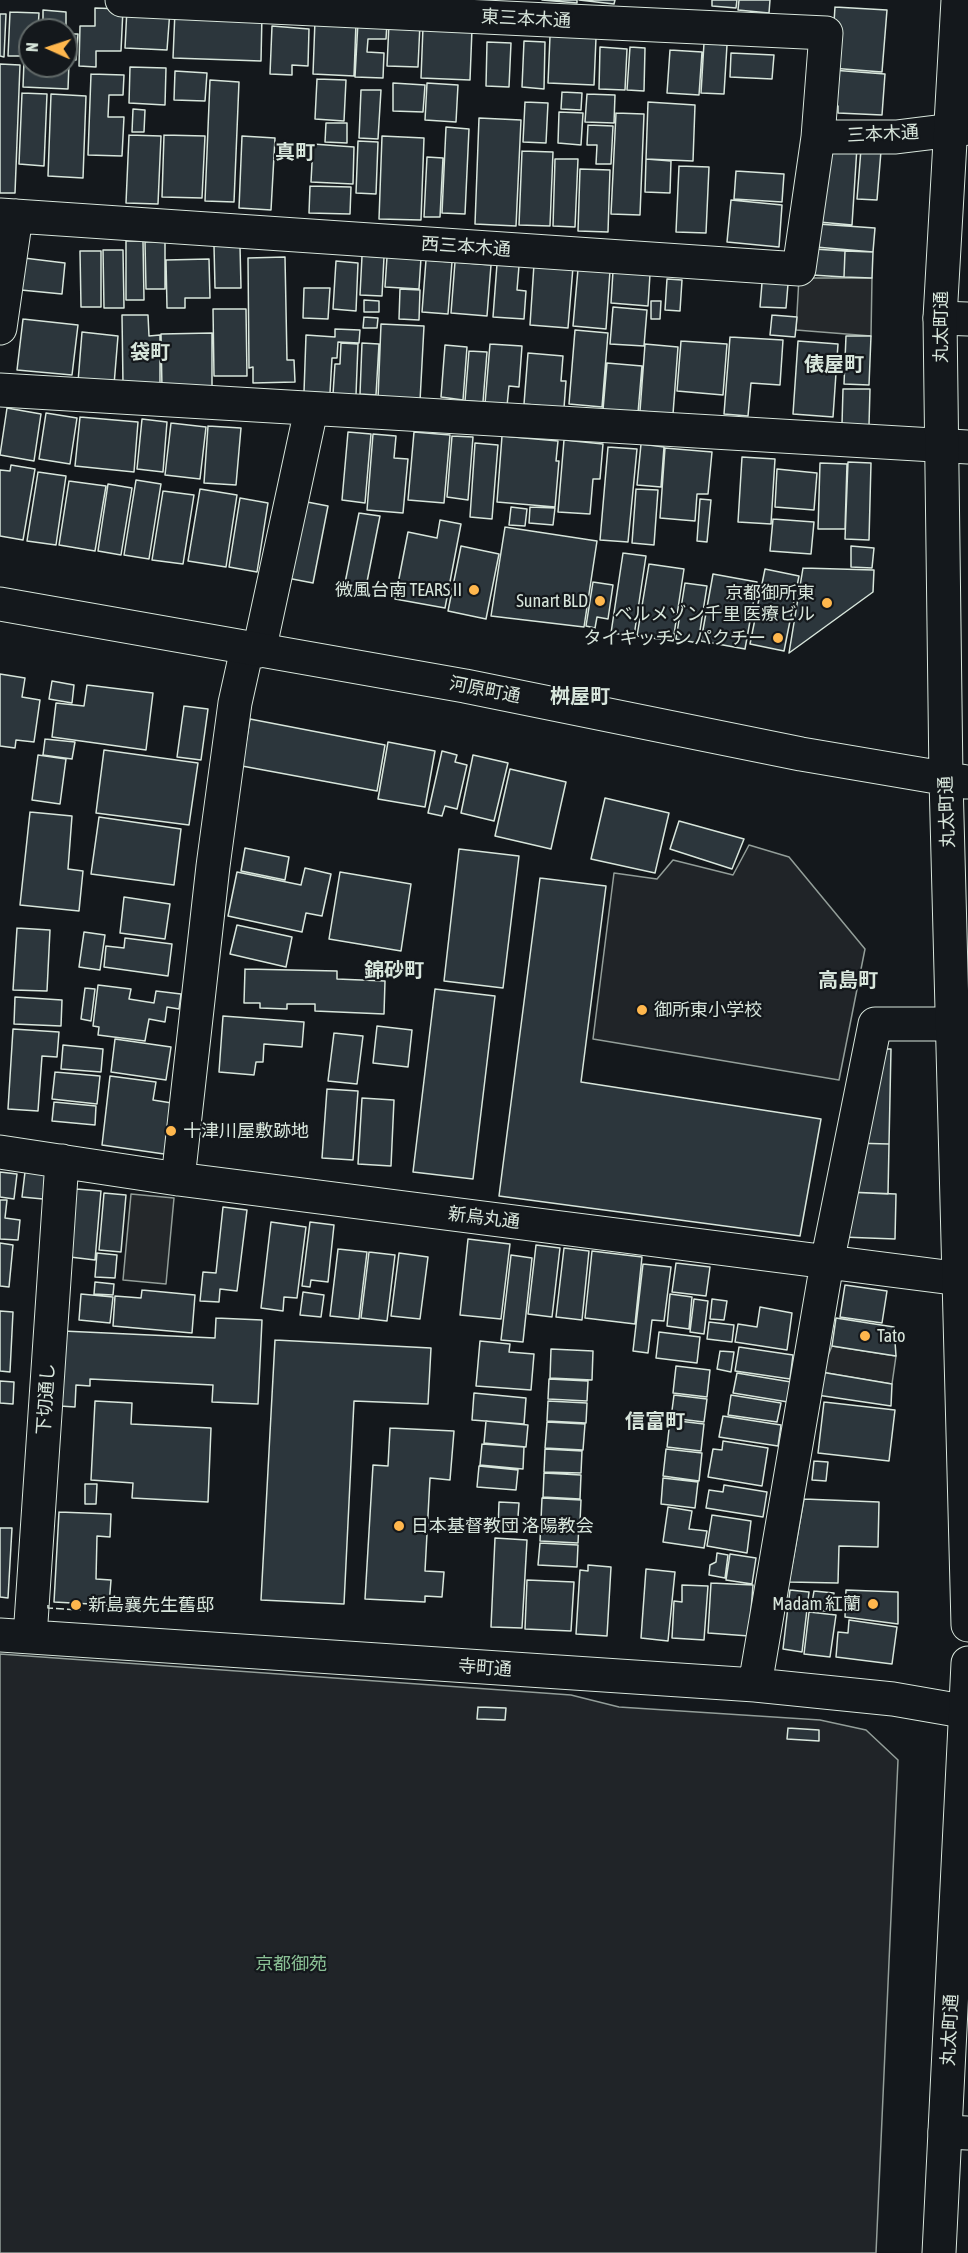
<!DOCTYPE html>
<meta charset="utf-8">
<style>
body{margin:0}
#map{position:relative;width:968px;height:2253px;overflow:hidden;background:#14181c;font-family:"Asap Condensed",sans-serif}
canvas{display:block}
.north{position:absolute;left:18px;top:18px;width:60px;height:60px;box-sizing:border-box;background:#14181c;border:2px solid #626a69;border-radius:50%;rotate:273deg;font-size:16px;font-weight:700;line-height:24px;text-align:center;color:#d8e6dc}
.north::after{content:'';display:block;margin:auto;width:21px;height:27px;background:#ffb74d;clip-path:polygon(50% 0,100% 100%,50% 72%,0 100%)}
</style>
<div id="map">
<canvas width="968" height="2253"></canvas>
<div class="north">N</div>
</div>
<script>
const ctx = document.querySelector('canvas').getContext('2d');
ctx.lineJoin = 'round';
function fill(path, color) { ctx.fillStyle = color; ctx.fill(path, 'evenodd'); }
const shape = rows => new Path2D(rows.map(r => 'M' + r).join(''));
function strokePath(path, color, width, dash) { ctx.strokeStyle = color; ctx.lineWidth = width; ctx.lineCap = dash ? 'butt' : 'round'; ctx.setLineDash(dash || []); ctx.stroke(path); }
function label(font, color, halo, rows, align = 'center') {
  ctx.font = font + ' "Asap Condensed","Noto Sans JP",sans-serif'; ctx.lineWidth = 4.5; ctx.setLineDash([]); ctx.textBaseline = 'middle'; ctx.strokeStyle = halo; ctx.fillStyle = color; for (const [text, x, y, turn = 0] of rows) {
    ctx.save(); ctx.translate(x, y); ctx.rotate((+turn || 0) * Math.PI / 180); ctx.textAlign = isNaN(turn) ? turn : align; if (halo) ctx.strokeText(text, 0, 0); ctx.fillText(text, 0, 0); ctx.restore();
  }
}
const green = shape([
 [749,845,789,857,865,949,839,1080,593,1039,614,873,657,879,673,860,733,875,749,845],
 [0,1654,571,1695,619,1707,820,1720,866,1730,898,1760,876,2253,0,2253,0,1654]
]);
fill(green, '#202428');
strokePath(green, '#939e99', 1.5);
const parking = shape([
 [799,278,872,278,871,336,796,330,799,278],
 [131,1194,174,1198,166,1284,123,1280,131,1194],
 [832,1346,896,1356,892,1384,821,1372,832,1346]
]);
fill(parking, '#24282b');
strokePath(parking, '#939e99', 1.5);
const building = shape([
 [542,0,577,0,577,3,542,0],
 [579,0,615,0,614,4,579,0],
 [712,0,737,0,736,8,712,6,712,0],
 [739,0,770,0,769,13,738,10,739,0],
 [835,7,887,10,882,72,831,68,835,7],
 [95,8,123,9,121,51,96,51,96,67,79,66,80,26,95,26,95,8],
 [127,8,170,10,167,50,125,48,127,8],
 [43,10,66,12,66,30,43,30,43,10],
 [175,11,262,14,261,61,173,58,175,11],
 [10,12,39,13,38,30,30,30,30,56,8,56,10,12],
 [0,14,6,14,4,57,0,56,0,14],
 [315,20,356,23,354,76,313,74,315,20],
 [358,22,387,23,386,39,368,39,367,52,384,53,383,78,355,77,358,22],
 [389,23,420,24,418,67,387,66,389,23],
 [272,26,309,29,308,66,292,65,292,75,270,74,272,26],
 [423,27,472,29,470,80,421,78,423,27],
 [66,34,78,34,76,60,66,60,66,34],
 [550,36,596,38,594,85,548,83,550,36],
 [524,41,545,42,544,89,522,87,524,41],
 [487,42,511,43,509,87,486,86,487,42],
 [704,43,727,45,724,94,701,93,704,43],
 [600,47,627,49,625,90,599,89,600,47],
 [630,47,645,48,644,91,627,90,630,47],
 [670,50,702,52,699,95,667,93,670,50],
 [731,53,774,55,772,79,730,77,731,53],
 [24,61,30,62,30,66,66,66,66,63,69,63,68,89,23,87,24,61],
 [0,64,20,65,15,193,0,193,0,64],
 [130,67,166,68,165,105,129,103,130,67],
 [832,70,885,74,882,115,838,113,838,106,830,106,832,70],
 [175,71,207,73,205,101,174,100,175,71],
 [91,74,124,75,123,95,109,95,108,117,124,117,122,156,88,155,91,74],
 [317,79,346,80,344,121,315,119,317,79],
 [210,80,239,82,234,202,205,201,210,80],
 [393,83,425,85,423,112,393,111,393,83],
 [427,83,458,85,456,122,425,120,427,83],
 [361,90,381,90,378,139,359,138,361,90],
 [562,92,582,93,581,110,561,109,562,92],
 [22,93,47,94,44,166,19,164,22,93],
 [51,94,86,96,83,178,48,176,51,94],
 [587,94,615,95,614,123,585,122,587,94],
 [525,102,548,103,546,143,523,142,525,102],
 [648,102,695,105,693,161,646,159,648,102],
 [133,109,145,110,144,132,132,132,133,109],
 [559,112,583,113,581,145,558,143,559,112],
 [616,113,644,114,640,215,611,214,616,113],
 [479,118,521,120,516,226,475,224,479,118],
 [326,123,347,123,347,143,325,142,326,123],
 [588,125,613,126,611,164,596,164,597,145,587,145,588,125],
 [446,127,469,129,465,214,442,213,446,127],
 [129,135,161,136,158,204,126,203,129,135],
 [164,135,205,136,202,198,162,197,164,135],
 [242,136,275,138,271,210,239,208,242,136],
 [382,136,424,138,421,220,379,219,382,136],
 [358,141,378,142,376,194,356,193,358,141],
 [313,144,354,147,353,184,311,182,313,144],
 [824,145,857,147,852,225,819,222,824,145],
 [861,149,881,151,877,200,857,199,861,149],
 [522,151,553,152,550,226,519,225,522,151],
 [427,157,443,158,440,217,424,217,427,157],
 [555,159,578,159,575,227,553,226,555,159],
 [646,159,671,161,670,193,645,192,646,159],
 [679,166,709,167,706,233,676,232,679,166],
 [580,169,610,170,608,232,578,231,580,169],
 [736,171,784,174,782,202,734,199,736,171],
 [310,186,351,187,350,214,309,213,310,186],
 [731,200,782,205,779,247,727,242,731,200],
 [818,224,875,228,873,252,816,247,818,224],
 [126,241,143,241,144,300,126,300,126,241],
 [165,241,165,289,146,289,145,242,165,241],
 [214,246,240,246,241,288,215,288,214,246],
 [814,249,845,251,844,277,812,275,814,249],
 [103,250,123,250,124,308,104,308,103,250],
 [80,251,101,251,101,307,81,307,80,251],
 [845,251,873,252,872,278,844,277,845,251],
 [362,256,384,257,382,296,360,295,362,256],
 [285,257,287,360,294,360,295,382,253,383,253,367,249,368,248,258,285,257],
 [387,257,421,258,419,289,385,287,387,257],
 [24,258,65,263,62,294,21,290,24,258],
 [209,259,210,298,185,298,185,308,167,308,166,260,209,259],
 [426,260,452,262,448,314,422,312,426,260],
 [336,261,358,263,356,311,333,309,336,261],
 [455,262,491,265,487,316,451,313,455,262],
 [497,264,519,266,517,290,526,291,524,319,493,317,497,264],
 [534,264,573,267,568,328,530,325,534,264],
 [578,269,610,271,606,329,573,326,578,269],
 [613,271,650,274,648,306,611,303,613,271],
 [667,279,682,280,680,311,665,310,667,279],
 [762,283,788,284,786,308,760,307,762,283],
 [304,288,330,288,328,319,303,318,304,288],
 [400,289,420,290,419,320,399,319,400,289],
 [364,300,379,301,379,312,364,312,364,300],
 [651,301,661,301,660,319,651,319,651,301],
 [613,307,647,310,644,346,610,344,613,307],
 [213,309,246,309,247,376,214,376,213,309],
 [122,315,148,315,149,336,160,335,160,384,123,385,122,315],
 [772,315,797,317,795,337,770,335,772,315],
 [364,317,378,318,377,328,363,328,364,317],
 [23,319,78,325,72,375,17,370,23,319],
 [381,324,424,326,420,401,378,399,381,324],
 [335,329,360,330,359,343,338,342,337,358,332,358,330,393,304,392,306,335,335,337,335,329],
 [575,330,608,333,602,407,569,404,575,330],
 [82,332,118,336,114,385,78,382,82,332],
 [212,333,212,389,162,390,161,334,212,333],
 [846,336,871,336,869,385,844,384,846,336],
 [730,337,783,340,780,385,751,383,748,416,724,414,730,337],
 [681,341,727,344,723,395,677,391,681,341],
 [798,341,838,344,833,417,793,414,798,341],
 [341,343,358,344,356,395,333,394,335,364,340,364,341,343],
 [362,343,379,344,376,395,360,394,362,343],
 [490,344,522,346,519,387,509,386,507,406,485,404,490,344],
 [645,344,678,347,673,414,640,411,645,344],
 [445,345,467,347,463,400,441,397,445,345],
 [469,351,487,352,483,402,465,401,469,351],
 [528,353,563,356,561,381,566,381,564,408,524,404,528,353],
 [607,363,642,366,638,413,603,410,607,363],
 [843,389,870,389,869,425,842,424,843,389],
 [7,408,41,414,34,461,0,455,7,408],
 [46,413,77,418,70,464,39,459,46,413],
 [80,417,138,422,134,472,75,466,80,417],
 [142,419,167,422,163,472,137,469,142,419],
 [171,423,206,427,200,479,165,475,171,423],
 [208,426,241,428,236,485,204,483,208,426],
 [348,432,371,434,365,503,342,500,348,432],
 [414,432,450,435,444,503,408,500,414,432],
 [373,434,396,436,394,458,408,459,403,513,367,510,373,434],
 [452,436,473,437,468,500,447,497,452,436],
 [502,436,558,441,556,461,559,461,555,507,497,502,502,436],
 [564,440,603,444,600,479,593,479,590,514,558,512,564,440],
 [475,443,498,445,492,519,470,517,475,443],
 [641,444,664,447,661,487,637,485,641,444],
 [608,447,637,449,628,542,600,540,608,447],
 [665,448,712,452,708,494,697,494,695,521,660,518,665,448],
 [742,457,775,459,771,524,738,522,742,457],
 [848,462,871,463,869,540,845,539,848,462],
 [820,463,847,464,845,529,818,529,820,463],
 [11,465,35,469,23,540,0,536,0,470,10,471,11,465],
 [777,469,817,473,814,510,775,507,777,469],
 [38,472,66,476,56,545,27,541,38,472],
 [136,480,161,484,149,559,124,555,136,480],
 [69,481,106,486,95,551,59,545,69,481],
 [108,484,132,488,121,555,98,551,108,484],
 [200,489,237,495,226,567,188,561,200,489],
 [636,489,658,490,654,545,632,543,636,489],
 [163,491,194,495,183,564,152,560,163,491],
 [240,498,268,503,257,572,229,567,240,498],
 [700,499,711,500,707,542,697,541,700,499],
 [302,501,328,506,313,583,287,578,302,501],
 [511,507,527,509,525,526,509,525,511,507],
 [530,507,555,508,553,525,529,523,530,507],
 [359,513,380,516,365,592,344,588,359,513],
 [773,519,814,522,811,554,770,551,773,519],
 [440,520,461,524,445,608,395,599,408,532,437,538,440,520],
 [505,527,597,541,584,627,491,616,505,527],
 [461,546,499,554,486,619,448,611,461,546],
 [851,546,874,548,872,568,851,567,851,546],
 [623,553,646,556,634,636,611,633,623,553],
 [649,564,684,569,673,641,637,636,649,564],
 [803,568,874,570,873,592,789,653,803,568],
 [765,569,799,576,784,651,750,644,765,569],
 [713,574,757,582,745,649,701,641,713,574],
 [593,582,613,585,608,619,597,617,595,628,586,626,593,582],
 [685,583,707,586,698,643,676,639,685,583],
 [0,674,25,678,22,697,40,700,34,742,16,740,15,748,0,746,0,674],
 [52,681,74,685,72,703,49,699,52,681],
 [87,685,153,693,146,750,52,737,56,703,84,706,87,685],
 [184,706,208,709,201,760,177,757,184,706],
 [250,719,385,745,377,791,242,766,250,719],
 [45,739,75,742,72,759,43,755,45,739],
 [388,742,435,751,425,807,378,799,388,742],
 [104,750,198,763,189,825,96,813,104,750],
 [442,751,457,755,455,762,467,765,457,809,445,806,442,816,428,813,442,751],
 [38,755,66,759,60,804,32,800,38,755],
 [473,755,508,763,494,821,461,813,473,755],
 [510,769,566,782,551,849,495,836,510,769],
 [605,798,669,813,655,873,591,859,605,798],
 [30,812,72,816,68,869,83,871,79,911,20,905,30,812],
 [99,817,181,829,174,885,91,874,99,817],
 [679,821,744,839,732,869,670,849,679,821],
 [245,848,289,857,285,880,241,871,245,848],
 [459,849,519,856,503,988,444,981,459,849],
 [305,868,331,874,322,916,306,913,302,932,228,916,237,872,301,885,305,868],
 [340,872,411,884,401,951,329,939,340,872],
 [540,878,606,886,581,1082,821,1119,800,1236,499,1196,540,878],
 [124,897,170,904,165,939,120,933,124,897],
 [237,925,292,937,286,967,230,954,237,925],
 [17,928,50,930,47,991,13,990,17,928],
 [84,932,105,935,100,970,79,967,84,932],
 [125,938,172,944,168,976,104,967,106,946,124,948,125,938],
 [245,969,337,971,337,979,385,981,384,1014,315,1011,315,1004,287,1004,287,1009,260,1008,260,1003,244,1003,245,969],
 [98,985,131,989,129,999,154,1003,156,991,181,994,179,1009,167,1007,165,1022,149,1019,145,1041,98,1035,99,1027,93,1026,98,985],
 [85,988,95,989,91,1021,81,1019,85,988],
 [435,989,495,996,473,1179,413,1172,435,989],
 [15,997,62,1000,61,1026,14,1024,15,997],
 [223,1016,304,1022,302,1047,264,1044,263,1062,256,1062,254,1075,219,1072,223,1016],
 [377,1026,412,1030,408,1067,373,1063,377,1026],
 [13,1029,59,1032,57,1057,42,1056,38,1111,8,1109,13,1029],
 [334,1033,363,1036,357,1084,328,1081,334,1033],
 [115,1039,171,1047,166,1080,111,1072,115,1039],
 [63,1045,103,1049,101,1072,61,1069,63,1045],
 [885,1049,891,1049,889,1144,853,1143,885,1049],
 [55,1072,100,1076,97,1104,52,1099,55,1072],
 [110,1076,156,1082,153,1100,178,1104,171,1155,102,1145,110,1076],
 [327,1089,358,1091,353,1160,322,1158,327,1089],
 [362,1098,394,1100,391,1166,358,1164,362,1098],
 [54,1102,96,1106,95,1125,52,1121,54,1102],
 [853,1143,889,1144,888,1194,848,1192,853,1143],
 [0,1172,17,1174,14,1199,0,1197,0,1172],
 [25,1172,45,1174,43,1199,22,1197,25,1172],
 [76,1189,101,1191,95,1260,70,1257,76,1189],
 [848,1192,896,1194,895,1239,842,1237,848,1192],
 [104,1193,126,1195,121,1252,99,1250,104,1193],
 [0,1200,7,1200,5,1218,20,1220,18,1240,0,1239,0,1200],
 [223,1207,247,1210,237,1291,220,1289,219,1302,200,1301,203,1272,216,1273,223,1207],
 [271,1222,306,1227,297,1298,284,1297,283,1311,261,1308,271,1222],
 [310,1222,334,1225,328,1282,311,1280,310,1287,302,1286,310,1222],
 [468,1239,510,1244,501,1319,460,1315,468,1239],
 [0,1243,13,1245,9,1287,0,1286,0,1243],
 [536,1245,560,1248,552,1317,528,1314,536,1245],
 [564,1248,589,1251,582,1320,556,1317,564,1248],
 [338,1249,367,1252,359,1319,330,1316,338,1249],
 [592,1251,642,1257,635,1324,585,1318,592,1251],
 [369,1252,395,1255,387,1321,361,1318,369,1252],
 [97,1253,117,1255,115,1278,95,1277,97,1253],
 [399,1253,428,1257,420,1319,391,1316,399,1253],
 [511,1255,532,1258,523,1342,501,1340,511,1255],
 [676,1263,710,1267,706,1296,672,1292,676,1263],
 [643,1264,671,1267,664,1321,652,1320,648,1353,633,1351,643,1264],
 [95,1282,114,1284,113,1295,94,1294,95,1282],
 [845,1285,887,1291,882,1323,840,1317,845,1285],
 [142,1290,195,1295,192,1333,113,1326,115,1296,141,1298,142,1290],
 [303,1292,324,1295,321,1317,300,1315,303,1292],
 [81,1294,113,1297,110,1323,79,1320,81,1294],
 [670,1294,692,1297,689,1329,667,1326,670,1294],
 [694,1299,708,1301,704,1334,690,1332,694,1299],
 [712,1299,727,1301,724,1320,710,1319,712,1299],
 [760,1307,792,1313,787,1350,735,1342,738,1324,757,1327,760,1307],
 [0,1311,13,1312,10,1372,0,1371,0,1311],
 [216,1318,262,1320,258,1404,212,1402,213,1385,90,1379,90,1386,76,1385,75,1407,60,1406,63,1331,215,1338,216,1318],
 [836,1318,894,1327,896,1356,832,1346,836,1318],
 [709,1322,734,1325,732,1342,707,1339,709,1322],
 [659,1332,700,1337,697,1363,656,1358,659,1332],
 [275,1340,431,1348,428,1404,354,1401,344,1604,261,1600,275,1340],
 [480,1341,510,1344,509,1352,534,1354,531,1390,476,1386,480,1341],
 [739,1347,793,1355,790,1379,735,1371,739,1347],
 [551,1349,593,1351,592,1380,550,1378,551,1349],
 [720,1351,734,1352,731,1372,717,1369,720,1351],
 [676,1366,710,1370,707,1397,673,1393,676,1366],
 [821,1372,892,1384,891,1406,817,1395,821,1372],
 [737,1373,791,1382,788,1402,733,1393,737,1373],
 [549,1379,588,1381,587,1401,548,1399,549,1379],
 [0,1381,14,1382,13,1404,0,1403,0,1381],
 [474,1393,526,1398,524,1424,472,1420,474,1393],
 [674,1395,707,1399,704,1422,671,1418,674,1395],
 [731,1395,781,1403,777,1422,728,1415,731,1395],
 [95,1401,132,1403,131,1424,211,1428,208,1502,132,1498,133,1483,91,1480,95,1401],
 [548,1401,587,1403,586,1423,547,1421,548,1401],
 [824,1402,895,1410,889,1461,818,1453,824,1402],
 [723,1416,781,1425,778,1446,719,1437,723,1416],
 [670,1420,704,1424,701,1451,667,1447,670,1420],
 [486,1421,528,1425,526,1447,484,1443,486,1421],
 [547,1422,585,1424,583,1450,545,1448,547,1422],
 [390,1428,454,1431,450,1480,430,1478,425,1571,444,1572,442,1597,425,1596,425,1602,365,1599,373,1465,388,1466,390,1428],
 [723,1441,768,1448,762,1486,708,1477,713,1449,722,1450,723,1441],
 [482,1444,524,1447,523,1469,480,1465,482,1444],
 [545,1449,582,1451,581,1473,544,1472,545,1449],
 [666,1449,702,1453,699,1481,663,1476,666,1449],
 [814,1461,828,1462,826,1481,812,1480,814,1461],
 [479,1466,518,1470,516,1490,477,1487,479,1466],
 [544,1473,581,1475,580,1499,543,1497,544,1473],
 [663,1478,698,1482,695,1508,661,1504,663,1478],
 [85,1484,97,1484,96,1504,85,1504,85,1484],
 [724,1485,767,1492,763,1517,706,1508,709,1490,723,1492,724,1485],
 [542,1498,581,1500,580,1522,541,1520,542,1498],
 [804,1499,879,1502,878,1547,839,1546,838,1583,789,1582,804,1499],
 [499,1502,519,1503,517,1531,498,1530,499,1502],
 [668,1507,692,1511,689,1529,707,1531,704,1548,663,1542,668,1507],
 [59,1512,111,1514,110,1537,97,1536,96,1579,111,1580,109,1605,54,1602,59,1512],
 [712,1515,751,1521,747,1553,707,1546,712,1515],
 [541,1521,579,1523,578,1543,540,1541,541,1521],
 [0,1528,12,1528,8,1598,0,1597,0,1528],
 [495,1538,527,1540,522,1628,491,1627,495,1538],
 [540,1543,578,1545,577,1567,538,1565,540,1543],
 [717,1553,728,1555,725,1578,709,1575,710,1565,716,1562,717,1553],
 [730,1554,756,1558,752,1584,726,1580,730,1554],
 [588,1565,611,1567,607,1636,576,1634,580,1570,588,1571,588,1565],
 [646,1569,675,1572,668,1641,641,1638,646,1569],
 [527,1580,574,1582,571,1631,525,1629,527,1580],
 [711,1583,753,1585,749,1636,708,1633,711,1583],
 [682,1585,708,1586,704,1640,672,1638,674,1601,682,1602,682,1585],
 [790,1590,809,1592,802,1652,783,1649,790,1590],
 [846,1590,898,1592,898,1624,845,1617,846,1590],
 [814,1591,834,1593,832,1612,811,1609,814,1591],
 [809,1612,836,1615,830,1657,804,1654,809,1612],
 [849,1620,897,1627,892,1664,836,1657,838,1632,848,1633,849,1620],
 [478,1707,506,1708,505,1720,477,1719,478,1707],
 [788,1728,819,1730,819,1741,787,1739,788,1728]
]);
fill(building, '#2c363c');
strokePath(building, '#d8e6dc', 1.5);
const minor = shape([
 [818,137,896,137,968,128],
 [0,215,799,269,818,137,826,33,122,0],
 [940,318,968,319],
 [0,328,16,216],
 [0,390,968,447],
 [259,651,311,410],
 [0,1152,178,1179,968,1280],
 [178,1179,213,866,235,703,247,649],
 [0,1635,755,1685,893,1699,968,1712],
 [30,1637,62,1161],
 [755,1685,827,1263,875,1024,968,1024],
 [945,2132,968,2133]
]);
const major = shape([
 [958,0,940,318,946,779,968,1625],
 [0,604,465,686,801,754,966,782],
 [939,2253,968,1663]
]);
strokePath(minor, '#d8e6dc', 35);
strokePath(major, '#d8e6dc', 35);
strokePath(minor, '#14181c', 33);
strokePath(major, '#14181c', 33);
strokePath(shape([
 [48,1605,48,1608,80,1610,80,1606]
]), '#d8e6dc', 1.5, [8, 3]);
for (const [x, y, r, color] of [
 [474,590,6,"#ffb74d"],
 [600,601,6,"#ffb74d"],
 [827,603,6,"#ffb74d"],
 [778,638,6,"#ffb74d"],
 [642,1010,6,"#ffb74d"],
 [171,1131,6,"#ffb74d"],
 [865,1336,6,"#ffb74d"],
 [399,1526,6,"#ffb74d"],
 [873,1604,6,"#ffb74d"],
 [76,1605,6,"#ffb74d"]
]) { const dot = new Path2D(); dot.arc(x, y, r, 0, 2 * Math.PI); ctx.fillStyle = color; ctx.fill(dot); strokePath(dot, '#14181c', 2); }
label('18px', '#d8e6dc', '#14181c', [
 ["東三本木通",526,19,3],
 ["三本木通",883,134,-3],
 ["西三本木通",466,247,4],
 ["丸太町通",941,327,-90],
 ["河原町通",485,690,11],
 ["丸太町通",947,812,-92],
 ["新烏丸通",484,1218,7],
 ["下切通し",46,1399,-86],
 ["寺町通",485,1668,4],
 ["丸太町通",950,2030,-87]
]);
label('18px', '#d8e6dc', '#14181c', [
 ["微風台南 TEARS II",462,590],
 ["京都御所東",815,593],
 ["ベルメゾン千里 医療ビル",815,614],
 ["Sunart BLD",588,601],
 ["タイキッチン パクチー",766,638],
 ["御所東小学校",654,1010,"left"],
 ["十津川屋敷跡地",183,1131,"left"],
 ["Tato",877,1336,"left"],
 ["日本基督教団 洛陽教会",411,1526,"left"],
 ["Madam 紅蘭",861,1604],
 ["新島襄先生舊邸",88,1605,"left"]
], 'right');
label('18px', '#8ac095', '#14181c', [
 ["京都御苑",291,1964]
]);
label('bold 20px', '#d8e6dc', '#14181c', [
 ["真町",295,153],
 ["袋町",150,353],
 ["俵屋町",834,365],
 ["桝屋町",580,697],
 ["錦砂町",394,971],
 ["高島町",848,981],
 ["信富町",655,1422]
]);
</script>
